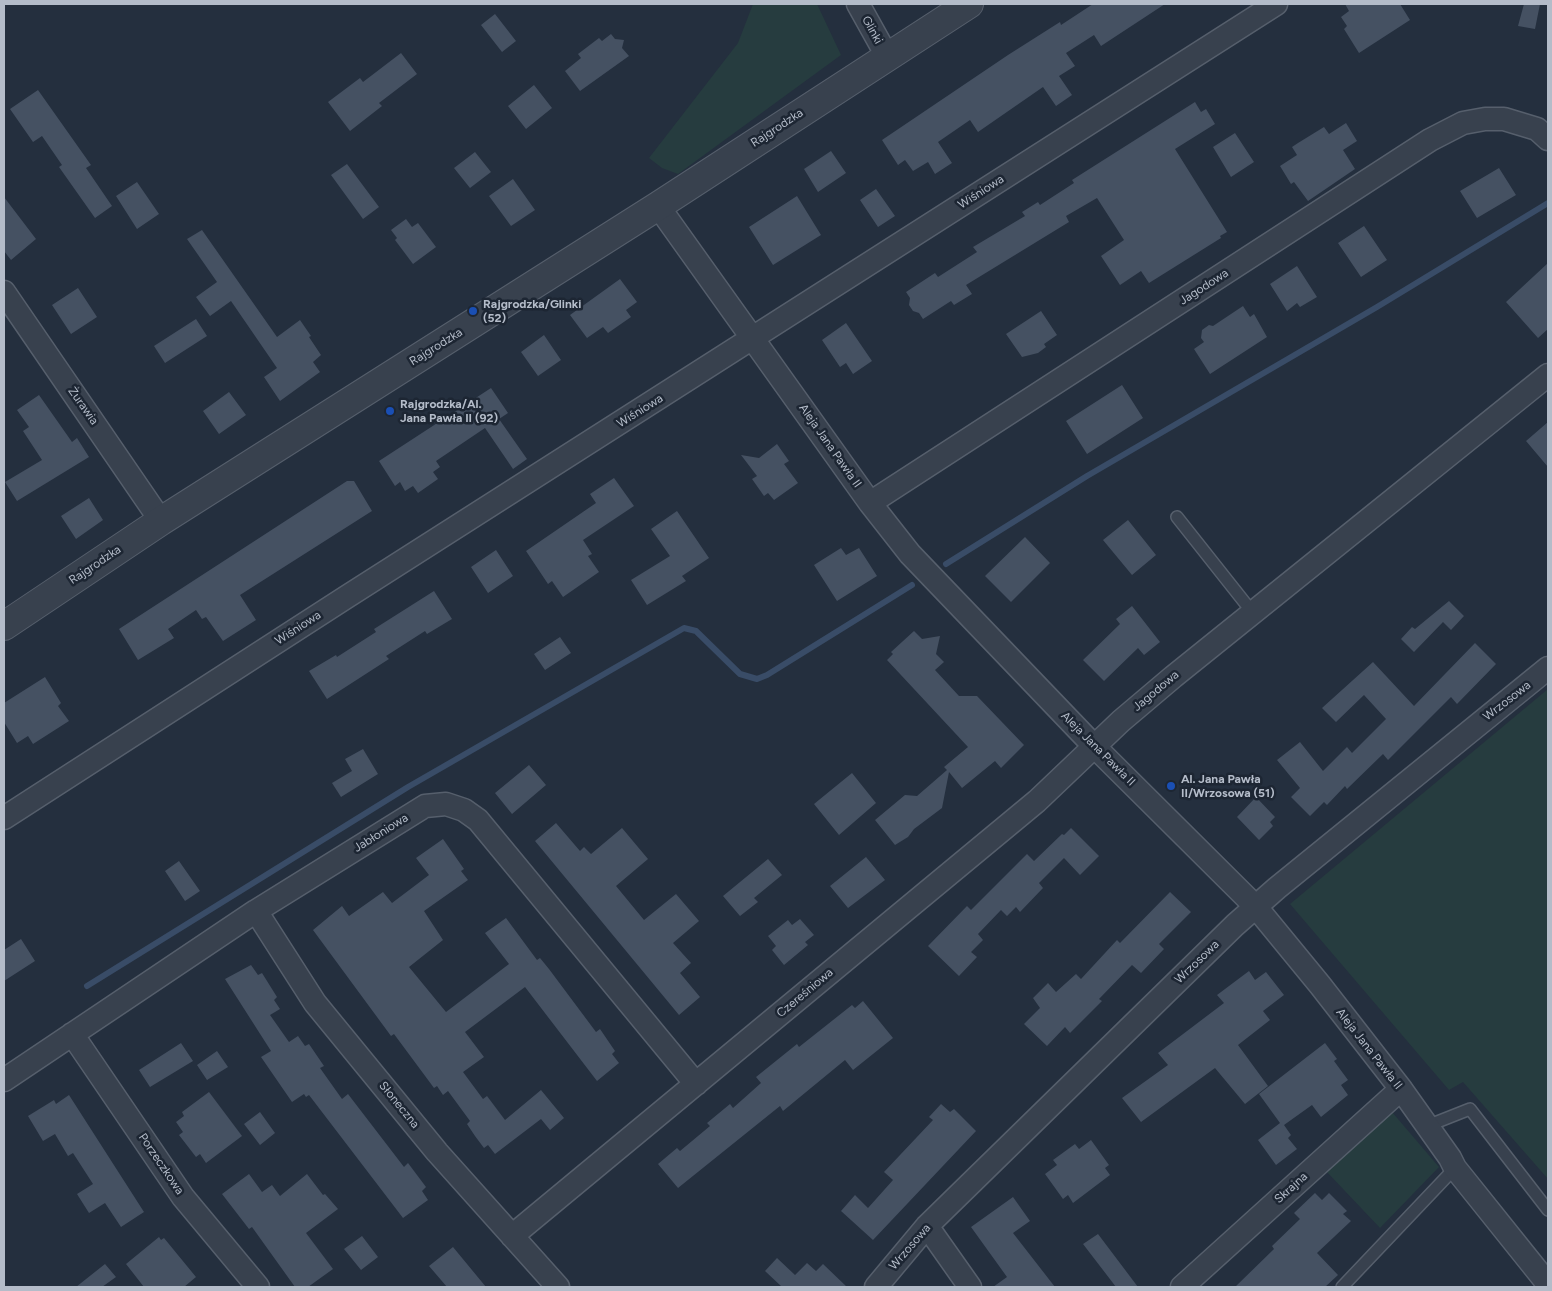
<!DOCTYPE html>
<meta charset="utf-8">
<style>
body{margin:0}
#map{position:relative;width:1552px;height:1291px;overflow:hidden;background:#242f3e;font-family:Figtree,sans-serif}
canvas{display:block}
.frame{position:absolute;inset:0;border:5px solid #b4bcc9;pointer-events:none}
</style>
<div id="map">
<canvas width="1552" height="1291"></canvas>
<div class="frame"></div>
</div>
<script>
const ctx = document.querySelector('canvas').getContext('2d');
ctx.lineJoin = 'round';
function fill(path, color) { ctx.fillStyle = color; ctx.fill(path, 'evenodd'); }
const shape = rows => new Path2D(rows.map(r => 'M' + r).join(''));
function strokePath(path, color, width, dash) { ctx.strokeStyle = color; ctx.lineWidth = width; ctx.lineCap = dash ? 'butt' : 'round'; ctx.setLineDash(dash || []); ctx.stroke(path); }
function label(font, color, halo, rows, align = 'center') {
  ctx.font = font + ' Figtree,sans-serif'; ctx.lineWidth = 5; ctx.setLineDash([]); ctx.textBaseline = 'middle'; ctx.strokeStyle = halo; ctx.fillStyle = color; for (const [text, x, y, turn = 0] of rows) {
    ctx.save(); ctx.translate(x, y); ctx.rotate((+turn || 0) * Math.PI / 180); ctx.textAlign = isNaN(turn) ? turn : align; if (halo) ctx.strokeText(text, 0, 0); ctx.fillText(text, 0, 0); ctx.restore();
  }
}
fill(shape([
 [753,4,817,4,841,55,678,174,662,168,649,158,738,43],
 [1548,689,1548,1179,1463,1082,1449,1090,1290,904],
 [1392,1112,1439,1167,1380,1228,1326,1171]
]), '#263c3f');
strokePath(shape([
 [946,564,1087,476,1377,307,1548,203],
 [87,986,408,787,684,628,696,631,740,674,757,679,767,675,912,585]
]), '#394c67', 6);
fill(shape([
 [1093,4,1165,4,1101,46,1094,35,1066,53,1075,66,1059,76,1072,95,1056,106,1043,87,978,132,970,120,938,142,952,163,935,174,928,162,913,171,905,160,898,165,882,140,1008,55,1060,22,1061,25],
 [1345,4,1400,4,1410,20,1359,53,1344,29,1347,26,1341,17,1349,11],
 [1524,4,1540,4,1535,29,1518,26],
 [495,14,516,41,502,52,481,25],
 [611,34,615,39,624,40,622,48,629,56,580,91,565,71,581,58,578,54,599,38,602,41],
 [401,53,417,74,379,103,382,106,350,131,328,102,360,78,363,82],
 [534,85,552,108,526,129,508,106],
 [38,90,91,165,86,168,112,206,95,218,59,167,62,165,42,136,33,142,10,109],
 [1195,102,1201,112,1206,109,1215,124,1175,149,1227,232,1220,236,1221,238,1149,283,1141,271,1120,285,1101,256,1124,240,1097,198,1066,216,1069,222,966,285,972,294,954,305,951,301,923,319,919,313,913,311,909,305,910,298,906,292,935,273,938,277,977,252,973,247,1025,216,1022,212,1038,202,1040,205,1074,183,1072,180],
 [1346,123,1357,141,1343,150,1355,169,1308,201,1294,182,1291,184,1280,166,1297,155,1292,147,1298,143,1324,127,1329,134],
 [1235,133,1254,162,1231,177,1213,147],
 [831,151,846,173,818,192,804,169],
 [475,152,491,172,470,188,454,168],
 [347,164,379,207,363,219,331,175],
 [1499,168,1516,195,1477,218,1460,191],
 [513,179,535,210,511,226,489,196],
 [137,182,159,214,137,229,116,196],
 [876,189,895,216,878,227,860,200],
 [797,196,821,235,773,265,749,227],
 [4,197,36,239,11,260,4,251],
 [406,219,412,227,418,223,436,247,413,264,395,240,397,238,391,230],
 [1364,226,1387,260,1361,277,1338,243],
 [202,230,277,337,300,320,311,336,309,337,321,355,313,362,320,372,280,401,264,377,277,368,231,301,210,316,196,297,217,282,187,239],
 [1548,263,1548,329,1538,338,1506,302],
 [1297,266,1317,297,1300,307,1297,303,1287,311,1270,284],
 [620,279,637,302,626,310,631,317,608,333,603,327,587,338,570,315],
 [78,288,97,317,71,334,52,305],
 [1243,306,1250,317,1254,314,1267,337,1210,374,1194,349,1204,342,1201,338,1202,330,1209,325,1213,326],
 [1041,311,1057,335,1044,344,1046,347,1038,353,1022,357,1006,334],
 [196,319,207,336,165,363,154,346],
 [846,323,872,361,853,374,846,363,840,367,822,340],
 [544,335,561,360,538,376,521,352],
 [1122,385,1143,418,1087,454,1066,421],
 [491,388,508,413,499,419,527,459,513,469,485,428,436,461,440,467,433,472,438,479,418,493,413,486,405,491,400,482,395,486,379,461],
 [229,392,246,415,219,434,203,411],
 [39,395,72,442,77,438,89,457,17,501,5,482,42,460,23,431,29,427,17,410],
 [1548,422,1548,467,1526,441],
 [777,444,789,461,784,464,798,483,774,500,768,493,764,496,752,479,757,476,741,455,759,458],
 [614,478,634,506,583,540,592,554,588,556,599,572,563,597,552,581,548,584,526,551,596,503,590,494],
 [347,481,354,481,372,511,240,595,256,620,223,641,206,617,202,619,196,610,168,629,174,638,138,660,119,629],
 [89,498,103,520,76,539,61,516],
 [677,511,709,558,682,576,686,581,647,605,631,580,670,556,651,529],
 [1128,520,1156,555,1132,575,1103,540],
 [1025,537,1050,563,1011,602,985,576],
 [841,548,846,555,859,548,877,576,837,601,814,565],
 [496,550,513,576,488,593,471,567],
 [434,591,452,619,427,634,425,631,386,656,389,659,327,699,309,671,336,655,337,657,376,632,374,629],
 [1449,601,1464,616,1451,630,1443,622,1414,652,1401,639,1412,627,1415,629],
 [1132,606,1160,642,1144,655,1138,648,1104,681,1083,660,1120,624,1116,619],
 [914,631,922,639,940,636,936,654,944,662,935,670,959,696,977,696,1024,745,1001,768,995,761,962,788,949,772,942,808,914,829,908,837,895,845,875,820,905,795,917,796,947,770,944,767,968,747,887,660,893,654,891,652],
 [560,637,571,653,545,670,534,654],
 [1475,643,1496,664,1457,704,1451,697,1388,760,1383,754,1347,789,1345,786,1327,805,1324,802,1310,816,1291,797,1300,788,1277,760,1300,742,1323,771,1347,747,1352,753,1386,719,1364,695,1336,722,1322,708,1373,662,1414,706],
 [45,677,61,703,58,706,69,721,33,744,28,736,17,743,4,722,4,703],
 [363,749,378,774,341,797,332,783,352,771,345,759],
 [529,765,546,785,512,814,495,793],
 [852,773,876,803,839,835,814,804],
 [1256,797,1275,817,1270,822,1273,826,1259,840,1237,817],
 [556,823,580,851,584,847,591,854,622,828,648,859,616,886,644,920,676,894,699,921,673,943,691,963,680,973,700,997,679,1015,535,841],
 [1071,828,1099,856,1080,875,1064,858,1039,883,1043,888,1020,912,1016,907,1007,916,1001,910,978,934,983,940,971,952,977,957,959,976,928,946,967,906,971,910,1027,854,1034,861,1062,834,1064,835],
 [443,839,464,869,461,871,468,880,424,911,443,940,409,967,446,1012,509,964,485,933,506,918,537,960,540,958,549,969,596,1032,600,1029,615,1051,612,1054,619,1063,597,1081,525,987,465,1032,484,1057,463,1072,483,1099,487,1096,505,1120,541,1090,564,1118,550,1130,541,1119,495,1154,488,1145,484,1148,475,1136,467,1124,470,1121,448,1091,443,1095,437,1086,434,1088,394,1034,391,1036,313,930,342,906,349,916,383,892,392,903,429,875,416,858],
 [866,857,885,880,848,908,830,886],
 [768,859,782,875,754,898,758,902,740,916,723,896],
 [179,861,200,891,185,901,165,871],
 [1170,892,1191,912,1159,944,1164,949,1141,973,1132,965,1099,999,1102,1001,1070,1033,1065,1027,1047,1046,1024,1024,1040,1008,1033,998,1048,983,1056,992,1076,974,1081,979,1117,940,1120,943],
 [800,919,814,935,805,942,808,945,784,965,772,950,776,946,768,936,788,920,792,925],
 [21,939,35,961,4,981,4,950],
 [251,965,258,975,262,973,277,997,274,1000,280,1009,270,1015,289,1042,298,1036,305,1046,309,1044,324,1066,320,1068,342,1099,348,1094,404,1167,408,1163,426,1187,422,1191,428,1200,403,1218,309,1095,306,1097,304,1094,292,1102,261,1057,271,1051,225,979],
 [1249,971,1255,980,1266,972,1284,995,1263,1011,1270,1020,1238,1045,1268,1086,1245,1104,1215,1068,1141,1122,1122,1098,1168,1065,1158,1053,1224,1003,1217,995],
 [863,1001,893,1038,853,1070,845,1060,783,1111,780,1106,678,1188,658,1164,677,1148,680,1151,710,1126,707,1123,730,1104,733,1108,761,1083,756,1077,797,1044,799,1047,852,1005,855,1008],
 [181,1043,193,1061,150,1087,139,1070],
 [1325,1043,1337,1059,1334,1061,1348,1080,1341,1085,1348,1095,1321,1117,1312,1105,1284,1125,1291,1135,1288,1138,1297,1149,1276,1165,1258,1140,1280,1123,1259,1094],
 [217,1051,228,1067,207,1080,197,1065],
 [209,1092,242,1136,206,1163,200,1154,196,1157,179,1135,183,1132,176,1122,184,1116,182,1112],
 [69,1095,144,1212,121,1227,105,1203,89,1213,77,1194,93,1184,73,1153,68,1156,55,1134,43,1141,28,1116,54,1100,56,1104],
 [941,1104,950,1112,954,1109,976,1131,873,1240,841,1211,855,1195,868,1208,893,1180,884,1172,933,1120,929,1117],
 [260,1112,275,1133,260,1145,244,1124],
 [1091,1140,1109,1165,1105,1168,1110,1175,1073,1203,1068,1195,1063,1199,1045,1174,1057,1165,1053,1160,1075,1144,1079,1149],
 [249,1174,262,1192,272,1185,280,1196,307,1174,323,1195,325,1194,338,1209,306,1233,333,1269,308,1287,295,1287,252,1227,249,1229,222,1194],
 [1315,1193,1322,1200,1329,1193,1347,1211,1343,1214,1351,1221,1317,1253,1338,1275,1325,1287,1235,1287,1274,1249,1272,1246,1300,1219,1294,1213],
 [1013,1197,1030,1221,1013,1233,1055,1287,993,1287,1007,1277,971,1227],
 [1098,1234,1138,1287,1116,1287,1083,1244],
 [362,1236,378,1257,361,1270,344,1249],
 [159,1237,161,1240,164,1238,196,1277,184,1287,144,1287,126,1264],
 [453,1247,486,1287,447,1287,429,1266],
 [777,1258,795,1275,807,1263,816,1271,823,1264,847,1287,782,1287,765,1271],
 [105,1264,116,1277,102,1287,76,1287]
]), '#455162');
const service = shape([
 [1177,517,1253,613],
 [1427,1126,1470,1109,1548,1210],
 [1342,1287,1455,1168]
]);
const minor = shape([
 [858,4,887,56],
 [658,206,870,503,910,554,1095,747,1256,907,1320,985,1401,1089,1450,1158,1455,1168,1548,1284],
 [4,292,161,521],
 [870,503,1430,140,1463,123,1485,119,1504,119,1537,129,1548,139],
 [4,818,348,596,1276,4],
 [256,911,315,1003,437,1152,558,1287],
 [72,1034,183,1197,258,1287],
 [4,1080,256,911,425,806,446,804,464,810,478,820,696,1084],
 [927,1226,970,1287],
 [512,1236,1037,801,1121,721,1173,677,1548,375],
 [876,1287,927,1226,1235,925,1277,888,1548,668],
 [1182,1287,1401,1089]
]);
const tertiary = shape([
 [4,626,161,521,658,206,969,4]
]);
strokePath(service, '#565f6c', 14);
strokePath(minor, '#565f6c', 25);
strokePath(tertiary, '#565f6c', 30);
strokePath(service, '#38414e', 11);
strokePath(minor, '#38414e', 22);
strokePath(tertiary, '#38414e', 28);
for (const [x, y, r, color] of [
 [473,311,5,"#1a4fb4"],
 [390,411,5,"#1a4fb4"],
 [1171,786,5,"#1a4fb4"]
]) { const dot = new Path2D(); dot.arc(x, y, r, 0, 2 * Math.PI); ctx.fillStyle = color; ctx.fill(dot); strokePath(dot, '#1d2633', 2); }
label('12px', '#b4bcc9', '#1d2633', [
 ["Glinki",872,30,61],
 ["Rajgrodzka",777,128,-33],
 ["Wiśniowa",981,192,-33],
 ["Jagodowa",1204,287,-33],
 ["Rajgrodzka",436,347,-32],
 ["Żurawia",83,406,55],
 ["Wiśniowa",640,411,-32],
 ["Aleja Jana Pawła II",830,446,55],
 ["Rajgrodzka",95,565,-34],
 ["Wiśniowa",298,628,-33],
 ["Jagodowa",1156,691,-40],
 ["Wrzosowa",1507,701,-38],
 ["Aleja Jana Pawła II",1098,749,45],
 ["Jabłoniowa",381,833,-32],
 ["Wrzosowa",1197,962,-44],
 ["Czereśniowa",805,993,-40],
 ["Aleja Jana Pawła II",1369,1049,52],
 ["Słoneczna",399,1105,51],
 ["Porzeczkowa",161,1164,56],
 ["Skrajna",1291,1188,-42],
 ["Wrzosowa",910,1247,-49]
]);
label('bold 12px', '#b4bcc9', '#1d2633', [
 ["Rajgrodzka/Glinki",483,304],
 ["(52)",483,318],
 ["Rajgrodzka/Al.",400,404],
 ["Jana Pawła II (92)",400,418],
 ["Al. Jana Pawła",1181,779],
 ["II/Wrzosowa (51)",1181,793]
], 'left');
</script>
